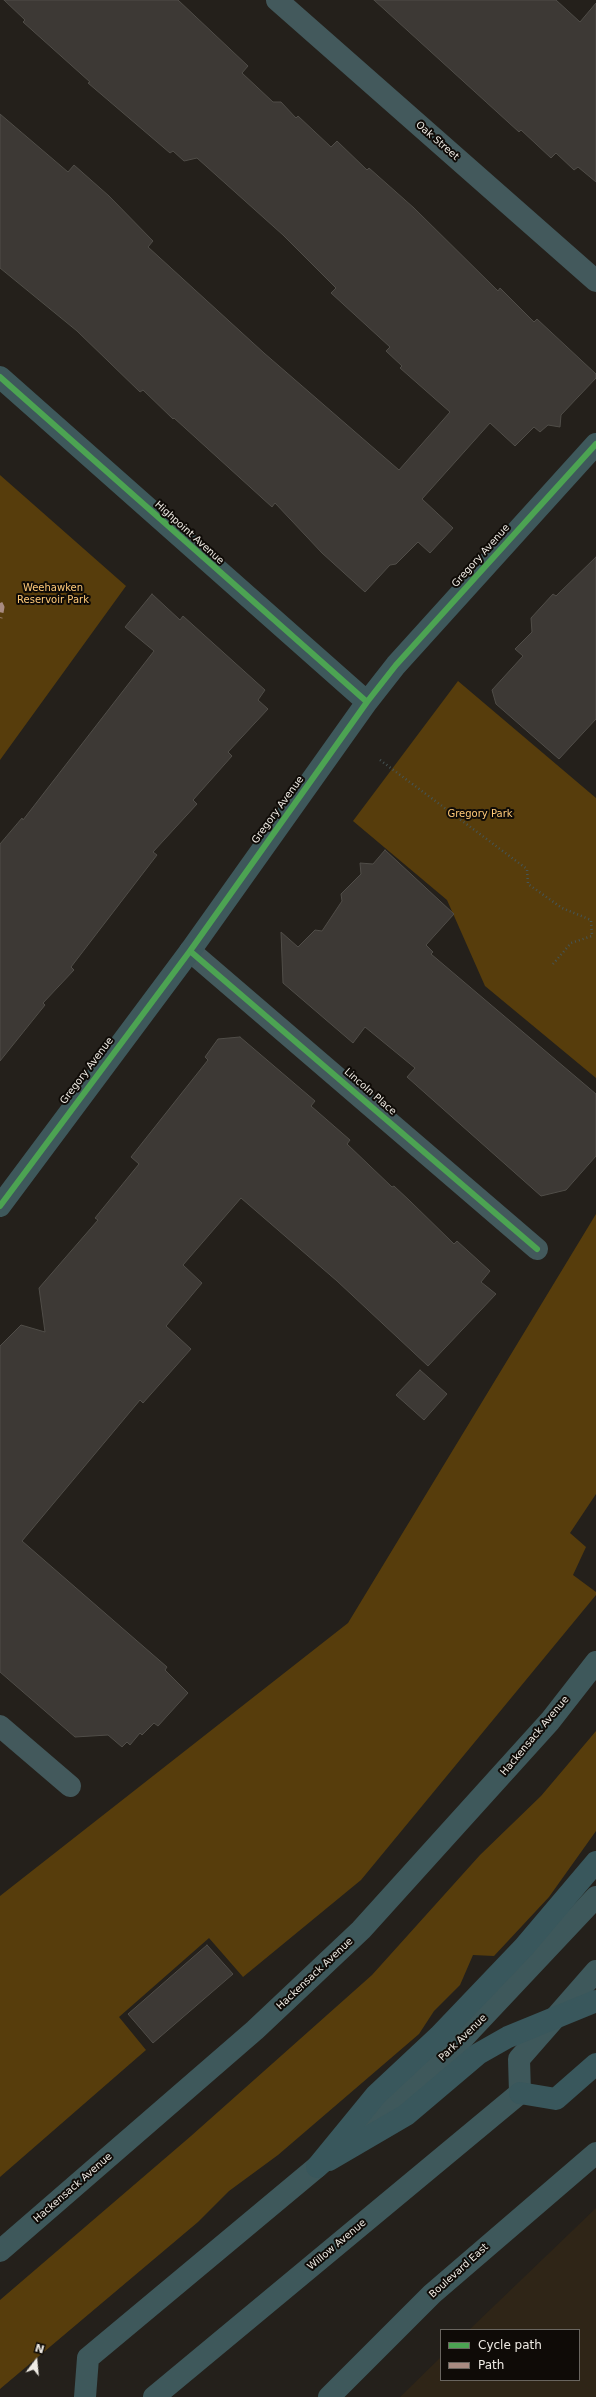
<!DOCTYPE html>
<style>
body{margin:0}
#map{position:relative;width:596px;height:2397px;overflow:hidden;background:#24201b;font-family:"DejaVu Sans",sans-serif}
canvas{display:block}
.legend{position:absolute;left:440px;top:2329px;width:140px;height:52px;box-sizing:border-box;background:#0f0b07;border:1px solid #69655f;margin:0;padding:5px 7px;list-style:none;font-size:12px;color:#efebe4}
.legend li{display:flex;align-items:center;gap:8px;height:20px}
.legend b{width:20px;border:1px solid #69655f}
.north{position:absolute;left:16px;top:2341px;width:40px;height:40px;-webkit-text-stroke:3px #0f0b07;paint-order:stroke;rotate:16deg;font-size:11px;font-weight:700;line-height:16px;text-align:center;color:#efebe4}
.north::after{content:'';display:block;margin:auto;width:14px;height:18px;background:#efebe4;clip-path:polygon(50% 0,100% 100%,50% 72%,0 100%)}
</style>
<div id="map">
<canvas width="596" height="2397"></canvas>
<ul class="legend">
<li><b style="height:5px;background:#4ca352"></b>Cycle path</li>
<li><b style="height:5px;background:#a88b81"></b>Path</li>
</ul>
<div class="north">N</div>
</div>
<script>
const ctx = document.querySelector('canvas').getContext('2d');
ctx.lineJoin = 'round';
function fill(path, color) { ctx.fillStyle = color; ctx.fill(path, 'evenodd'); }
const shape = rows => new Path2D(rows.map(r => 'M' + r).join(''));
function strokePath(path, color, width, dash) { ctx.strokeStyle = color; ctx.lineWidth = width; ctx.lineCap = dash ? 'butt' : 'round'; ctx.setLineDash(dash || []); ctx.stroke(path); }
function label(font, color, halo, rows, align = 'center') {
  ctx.font = font + ' "DejaVu Sans",sans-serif'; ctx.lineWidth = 4; ctx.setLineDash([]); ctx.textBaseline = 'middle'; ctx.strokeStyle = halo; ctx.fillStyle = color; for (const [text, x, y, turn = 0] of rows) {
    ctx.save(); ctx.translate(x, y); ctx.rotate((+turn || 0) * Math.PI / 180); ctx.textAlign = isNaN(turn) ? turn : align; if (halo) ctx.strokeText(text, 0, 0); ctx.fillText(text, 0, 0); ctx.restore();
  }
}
fill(shape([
 [596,2208,596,2397,400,2397,441,2357,441,2380,579,2380,579,2330,469,2330]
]), '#2f2517');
fill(shape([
 [0,475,126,586,0,760],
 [458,681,596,798,596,1078,485,986,447,900,353,821],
 [596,1214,596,1494,570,1533,586,1547,573,1575,596,1592,596,1595,361,1880,243,1977,209,1938,119,2017,146,2050,0,2177,0,1896,348,1623],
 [596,1731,596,1831,549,1897,494,1956,473,1955,460,1985,434,2011,419,2034,278,2155,229,2191,198,2222,0,2389,0,2300,191,2136,372,1975,480,1855,541,1796]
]), '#573d0c');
const building = shape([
 [4,0,178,0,248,66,242,73,273,102,281,102,296,118,298,116,331,147,337,141,367,170,369,168,414,208,498,291,500,288,534,322,537,319,596,374,596,378,561,415,560,427,548,425,540,432,534,427,515,446,490,423,422,499,453,528,430,553,418,542,396,564,390,565,365,592,322,553,275,503,272,507,174,418,173,419,143,390,140,392,77,331,0,268,0,114,68,172,74,165,109,196,153,241,148,247,264,353,399,470,450,412,400,368,402,366,386,351,390,347,331,293,336,288,283,235,197,158,184,161,173,151,170,153,88,83,90,82,23,22,25,20,4,0],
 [374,0,556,0,580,22,596,3,596,182,578,167,574,170,556,153,551,158,521,130,519,132,374,0],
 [596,557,596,719,559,759,496,704,492,690,523,656,515,649,532,632,531,618,553,594,556,596,596,557],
 [152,594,180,620,183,616,265,690,258,700,268,709,228,752,232,756,193,800,197,804,153,852,157,855,71,967,74,970,43,1003,45,1005,0,1061,0,844,22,818,23,820,154,651,125,627,152,594],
 [385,850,454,914,426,945,433,952,431,954,596,1094,596,1156,566,1190,541,1196,407,1077,415,1068,365,1027,353,1043,283,983,281,932,298,947,315,930,322,931,342,901,341,894,361,874,360,863,373,864,385,850],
 [240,1037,315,1101,311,1106,350,1140,347,1144,392,1187,394,1186,410,1201,454,1244,457,1241,490,1271,481,1282,496,1294,428,1366,337,1281,241,1198,183,1265,202,1283,166,1326,191,1349,143,1403,140,1400,22,1541,167,1667,165,1670,188,1693,158,1726,154,1723,142,1735,140,1733,130,1745,127,1742,122,1747,108,1735,75,1737,0,1672,0,1346,21,1325,45,1332,39,1288,98,1220,95,1218,139,1164,131,1157,208,1060,205,1057,218,1039,240,1037],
 [420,1370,447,1394,424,1420,396,1395,420,1370],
 [207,1945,233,1974,153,2043,128,2014,207,1945]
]);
fill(building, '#3d3935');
strokePath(building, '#504d48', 1);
strokePath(shape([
 [380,760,527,869,528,884,562,908,591,920,592,936,571,943,553,964]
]), '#455556', 2.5, [1, 3]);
strokePath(shape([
 [277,0,596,281],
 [190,951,537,1249],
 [0,1726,70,1786]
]), '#43595c', 22);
strokePath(shape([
 [0,377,367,702],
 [0,1206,190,951,367,702,396,665,596,444],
 [0,2251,255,2030,361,1930,550,1721,596,1662],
 [85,2397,88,2358,317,2167,452,2050,596,1897],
 [154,2397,520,2093,519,2059,596,1971],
 [329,2397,432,2294,596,2153]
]), '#3e585b', 22);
strokePath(shape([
 [520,2093,556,2099,596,2064],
 [329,2160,406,2115,478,2054,508,2037,596,2001],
 [317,2167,376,2095,439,2036,524,1947,596,1862]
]), '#39575c', 22);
strokePath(shape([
 [0,603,2,607,0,618]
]), '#a88b81', 5, [10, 5]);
strokePath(shape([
 [0,377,367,702],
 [190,951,537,1249],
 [0,1206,190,951,367,702,396,665,596,444]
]), '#4ca352', 6);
label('10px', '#efebe4', '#0f0b07', [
 ["Oak Street",437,141,41],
 ["Highpoint Avenue",189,533,42],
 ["Gregory Avenue",481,556,-48],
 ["Gregory Avenue",278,810,-54],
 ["Gregory Avenue",87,1071,-53],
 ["Lincoln Place",370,1092,41],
 ["Hackensack Avenue",535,1736,-50],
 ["Hackensack Avenue",315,1974,-43],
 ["Park Avenue",463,2038,-44],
 ["Hackensack Avenue",73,2188,-41],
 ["Willow Avenue",337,2245,-40],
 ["Boulevard East",459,2271,-42]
]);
label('10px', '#ffca79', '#0f0b07', [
 ["Weehawken",53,588],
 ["Reservoir Park",53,600],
 ["Gregory Park",480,814]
]);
</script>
